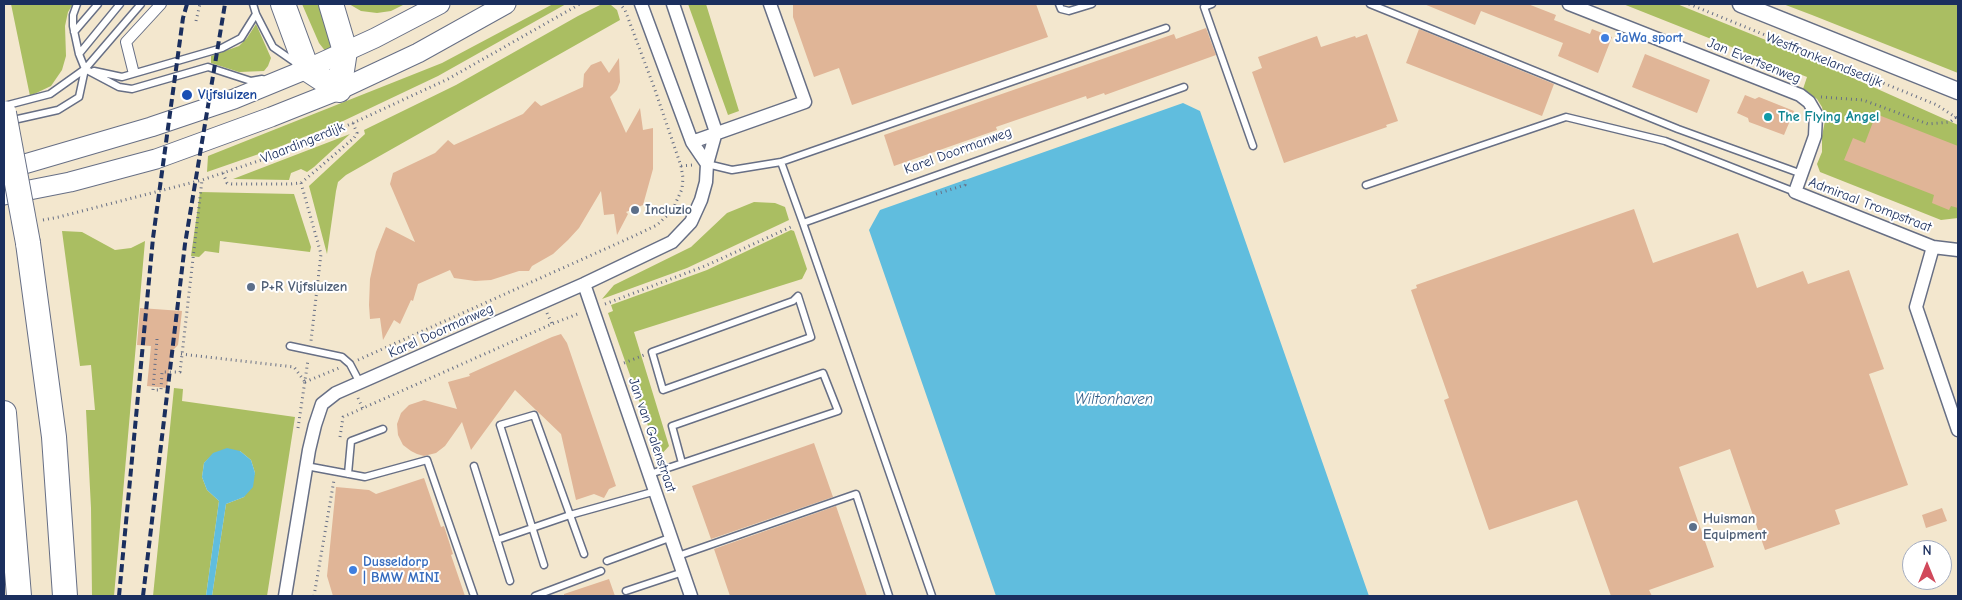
<!DOCTYPE html>
<style>
body{margin:0}
#map{position:relative;width:1962px;height:600px;overflow:hidden;background:#f3e7ce;font-family:"Comic Neue",sans-serif}
canvas{display:block}
.frame{position:absolute;inset:0;border:5px solid #1b2f5e;pointer-events:none}
.north{position:absolute;left:1902px;top:540px;width:50px;height:50px;box-sizing:border-box;background:#fff;border:1px solid #a4acbf;border-radius:50%;rotate:0deg;font-size:14px;font-weight:700;line-height:20px;text-align:center;color:#1b2f5e}
.north::after{content:'';display:block;margin:auto;width:18px;height:22px;background:#d1495b;clip-path:polygon(50% 0,100% 100%,50% 72%,0 100%)}
</style>
<div id="map">
<canvas width="1962" height="600"></canvas>
<div class="frame"></div>
<div class="north">N</div>
</div>
<script>
const ctx = document.querySelector('canvas').getContext('2d');
ctx.lineJoin = 'round';
function fill(path, color) { ctx.fillStyle = color; ctx.fill(path, 'evenodd'); }
const shape = rows => new Path2D(rows.map(r => 'M' + r).join(''));
function strokePath(path, color, width, dash) { ctx.strokeStyle = color; ctx.lineWidth = width; ctx.lineCap = dash ? 'butt' : 'round'; ctx.setLineDash(dash || []); ctx.stroke(path); }
function label(font, color, halo, rows, align = 'center') {
  ctx.font = font + ' "Comic Neue",sans-serif'; ctx.lineWidth = 4; ctx.setLineDash([]); ctx.textBaseline = 'middle'; ctx.strokeStyle = halo; ctx.fillStyle = color; for (const [text, x, y, turn = 0] of rows) {
    ctx.save(); ctx.translate(x, y); ctx.rotate((+turn || 0) * Math.PI / 180); ctx.textAlign = isNaN(turn) ? turn : align; if (halo) ctx.strokeText(text, 0, 0); ctx.fillText(text, 0, 0); ctx.restore();
  }
}
fill(shape([
 [11,4,73,4,68,12,65,26,66,56,62,70,51,86,30,96],
 [302,4,320,4,329,29,331,50,326,52,319,43],
 [349,4,405,4,391,11,377,13,361,11],
 [553,4,566,4,438,76,341,122,279,147,207,172,208,156,442,63],
 [602,4,611,5,617,10,620,20,346,175,338,182,336,191,327,254,309,186,365,134,364,130,456,85,578,16],
 [688,4,706,4,739,111,728,115],
 [1623,4,1677,4,1788,49,1958,125,1958,218,1941,220,1820,172,1817,164,1822,152,1822,136,1825,121,1822,107,1817,99,1803,89,1807,77],
 [1783,4,1958,4,1958,73,1812,15],
 [256,24,271,58,268,66,264,71,239,72,211,63,211,56,239,46,247,38],
 [350,134,314,167,307,172,301,169,291,173,289,180,233,179],
 [200,192,294,194,311,247,310,252,220,241,219,253,205,251,199,257,191,256],
 [754,202,775,203,785,207,789,220,687,268,602,299,614,285,691,247,727,213],
 [791,230,794,231,807,269,802,279,634,332,669,446,659,457,608,313,613,311,611,305,707,270],
 [62,231,82,232,115,250,131,248,145,241,114,596,92,596,91,508,86,410,95,410,91,365,80,366],
 [174,388,183,389,182,401,295,417,267,596,212,596,226,504,244,497,255,473,251,460,240,451,214,453,204,463,202,477,207,490,219,501,206,596,153,596]
]), '#aabe62');
fill(shape([
 [1183,103,1200,111,1369,596,996,596,869,230,880,210],
 [227,448,240,451,251,460,255,473,253,487,244,497,226,504,212,596,206,596,219,501,207,490,202,477,204,463,213,453]
]), '#60bdde');
fill(shape([
 [793,4,1036,4,1048,37,852,105,839,68,814,77,793,17],
 [1424,4,1528,4,1556,15,1554,20,1590,34,1592,29,1612,37,1598,73,1558,56,1563,43,1481,11,1475,25],
 [1206,28,1216,55,1105,95,1104,93,1087,99,1086,96,996,127,997,130,894,166,884,135,1174,34,1176,39],
 [1419,29,1554,84,1542,116,1406,63],
 [1367,34,1398,121,1386,125,1387,127,1284,163,1252,72,1262,68,1258,57,1317,36,1321,47,1355,36,1356,38],
 [1645,54,1710,80,1697,113,1632,87],
 [619,58,620,82,617,90,610,97,626,133,640,108,643,130,653,128,653,169,643,205,626,212,628,214,617,235,614,214,604,215,601,191,579,228,568,240,553,254,532,266,529,271,519,271,491,280,475,281,454,278,450,270,418,284,413,301,411,300,400,324,394,320,383,340,380,318,370,319,369,305,370,279,376,252,386,227,415,242,390,184,393,173,435,153,448,140,454,145,523,114,535,101,541,106,583,87,584,74,591,65,601,61,609,73],
 [1745,95,1755,99,1759,97,1794,111,1784,135,1749,122,1748,118,1737,113],
 [1876,114,1958,146,1958,208,1951,206,1949,210,1932,203,1934,195,1844,160,1853,138,1865,143],
 [1634,209,1653,263,1738,233,1757,288,1803,271,1808,284,1849,270,1884,369,1869,374,1908,485,1835,510,1840,524,1765,550,1730,449,1679,467,1714,567,1649,590,1652,596,1611,596,1577,500,1489,530,1444,400,1449,398,1411,290,1417,288,1416,285],
 [140,308,182,311,178,345,171,352,167,388,147,386,151,346,137,345],
 [561,334,567,343,616,486,609,489,604,498,594,494,576,500,561,434,515,390,471,450,462,422,445,446,436,453,424,456,417,454,411,451,403,445,398,435,397,424,401,413,409,405,424,400,457,409,448,382,470,376,469,374,552,337],
 [814,443,833,497,711,539,692,486],
 [424,478,441,527,444,526,453,554,451,555,465,596,333,596,327,576,336,487,369,490,376,494],
 [836,506,867,596,730,596,714,549],
 [1942,508,1947,521,1926,528,1922,515],
 [609,579,615,596,564,596,564,594]
]), '#e0b597');
const service = shape([
 [77,4,73,15,73,26,79,54,85,69,119,87,132,89,208,67,251,81,262,79],
 [253,4,256,14,273,47,296,63],
 [1059,4,1061,9,1069,11,1092,4],
 [1212,4,1204,7,1253,146],
 [1370,4,1678,129,1802,174],
 [74,32,98,4],
 [79,54,120,4],
 [94,71,122,77,222,48,241,38,256,14],
 [4,106,50,94,85,69,141,4],
 [9,121,58,110,79,97,85,69],
 [781,162,1166,28],
 [707,164,732,170,781,162,803,223,1184,87],
 [1366,185,1566,117,1665,141,1795,192],
 [803,223,932,596],
 [798,296,811,337,663,390,652,352,793,301,798,296],
 [290,346,342,357,350,364,360,383],
 [306,466,365,477,427,460,474,596],
 [474,466,510,581],
 [348,474,351,441,383,429],
 [650,474,838,411,823,373,672,426,682,463],
 [497,540,570,515,584,554],
 [678,556,856,494,889,596],
 [607,561,672,537],
 [544,565,500,425,534,415,570,515,656,491],
 [626,591,683,572],
 [535,596,601,571]
]);
const pedestrian = shape([
 [133,70,126,42,161,4]
]);
const minor = shape([
 [641,4,692,142,707,164],
 [1569,4,1800,95,1809,102,1816,114,1815,136,1795,192,1933,247,1958,250],
 [692,142,805,102,770,4],
 [1933,247,1916,307,1958,430],
 [584,284,691,596],
 [285,596,309,450,315,425,322,404,336,393,584,284,672,242,691,222,701,200,706,182,707,164,716,132,673,4]
]);
const tertiary = shape([
 [1741,4,1958,91]
]);
const secondary = shape([
 [4,170,151,127,234,99,307,69,375,38,440,4],
 [4,195,70,182,156,159,271,117,339,90,418,53,506,4]
]);
const motorway = shape([
 [283,4,307,69,339,90,345,51,331,4],
 [28,243,54,437,65,596],
 [4,413,19,596]
]);
strokePath(service, '#676f85', 9);
strokePath(pedestrian, '#676f85', 12);
strokePath(minor, '#676f85', 15);
strokePath(tertiary, '#676f85', 19);
strokePath(secondary, '#676f85', 21);
strokePath(motorway, '#676f85', 26);
strokePath(shape([
 [1689,4,1937,105,1958,119],
 [196,21,200,4],
 [1821,97,1863,100,1928,124,1950,122,1956,117],
 [681,166,693,165],
 [223,173,227,183,232,184,290,184,301,183,354,138,357,133,353,123],
 [301,183,321,254,311,341],
 [936,194,965,185,964,180],
 [43,220,59,217,202,180,285,152,353,123,448,79,580,4],
 [605,304,705,266,793,226],
 [547,313,552,324],
 [157,339,153,390,161,390,162,372,180,372,202,180],
 [181,354,294,367,305,382],
 [358,360,634,236,657,225,672,211,682,189,683,178,681,166,654,87,625,10,620,4],
 [624,363,644,355],
 [305,382,339,368],
 [358,398,363,409],
 [298,428,308,360],
 [340,437,343,417,552,324,580,313],
 [314,596,334,480]
]), '#676f85', 3, [1, 4]);
strokePath(service, '#fff', 6);
strokePath(pedestrian, '#fff', 10);
strokePath(minor, '#fff', 12);
strokePath(tertiary, '#fff', 16);
strokePath(secondary, '#fff', 19);
strokePath(motorway, '#fff', 24);
strokePath(shape([
 [119,596,153,238,183,18,187,4],
 [143,596,185,244,225,4]
]), '#1b2f5e', 4, [8, 4]);
const motorwayBridge = shape([
 [4,113,28,243]
]);
strokePath(motorwayBridge, '#676f85', 26, []);
strokePath(motorwayBridge, '#fff', 24);
for (const [x, y, r, color] of [
 [1605,38,5,"#3f7fe0"],
 [187,95,6,"#1a4fb4"],
 [1768,117,5,"#0f9aa8"],
 [635,210,5,"#5c6f8a"],
 [251,287,5,"#5c6f8a"],
 [1693,527,5,"#5c6f8a"],
 [353,570,5,"#3f7fe0"]
]) { const dot = new Path2D(); dot.arc(x, y, r, 0, 2 * Math.PI); ctx.fillStyle = color; ctx.fill(dot); strokePath(dot, '#fff', 2); }
label('bold 14px', '#366cbe', '#fff', [
 ["JaWa sport",1615,38],
 ["Dusseldorp",363,562],
 ["| BMW MINI",363,578]
], 'left');
label('14px', '#1b2f5e', '#fff', [
 ["Westfrankelandsedijk",1824,60,22],
 ["Jan Evertsenweg",1754,61,22],
 ["Vlaardingerdijk",303,143,-22],
 ["Karel Doormanweg",958,151,-20],
 ["Admiraal Trompstraat",1870,205,21],
 ["Karel Doormanweg",441,331,-24],
 ["Jan van Galenstraat",652,435,71]
]);
label('bold 14px', '#164399', '#fff', [
 ["Vijfsluizen",198,95]
], 'left');
label('bold 14px', '#0d838f', '#fff', [
 ["The Flying Angel",1778,117]
], 'left');
label('bold 14px', '#4e5e75', '#fff', [
 ["Incluzio",645,210],
 ["P+R Vijfsluizen",261,287],
 ["Huisman",1703,519],
 ["Equipment",1703,535]
], 'left');
label('italic 15px', '#33618b', '#fff', [
 ["Wiltonhaven",1114,400]
]);
</script>
